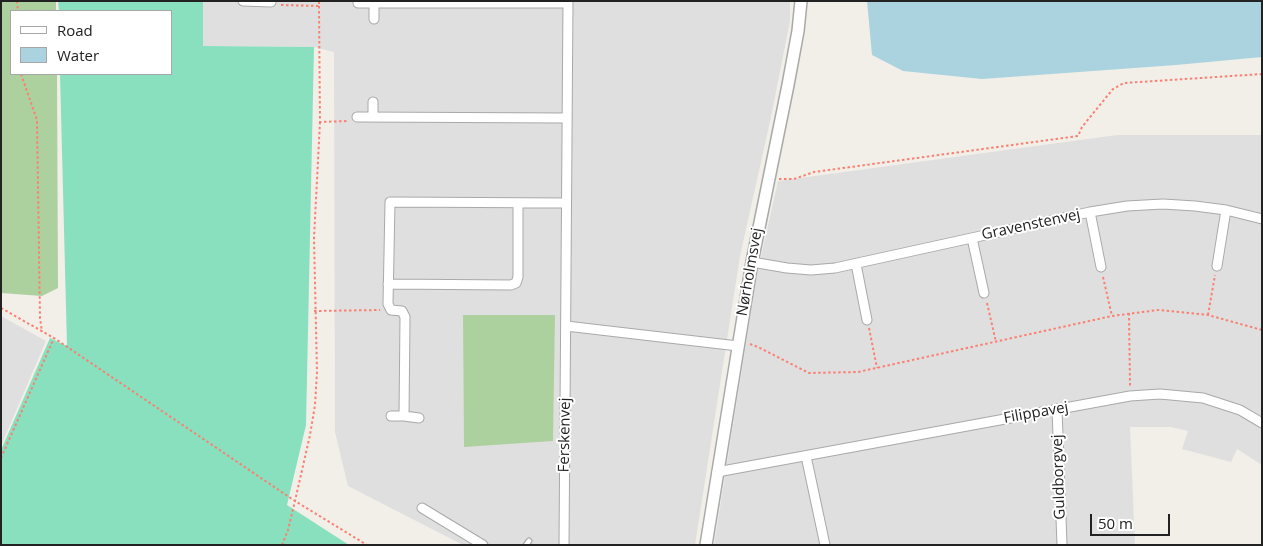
<!DOCTYPE html>
<meta charset="utf-8">
<style>
body{margin:0}
#map{position:relative;width:1263px;height:546px;overflow:hidden;background:#f2efe9;font-family:"Open Sans",sans-serif}
canvas{display:block}
.frame{position:absolute;inset:0;border:2px solid #222;pointer-events:none}
.legend{position:absolute;left:10px;top:10px;width:162px;height:65px;box-sizing:border-box;background:#fff;border:1px solid #a7a7a7;margin:0;padding:6px 9px;list-style:none;font-size:15px;color:#222}
.legend li{display:flex;align-items:center;gap:10px;height:25px}
.legend b{width:25px;border:1px solid #a7a7a7}
.scale{position:absolute;left:1090px;top:514px;width:80px;height:22px;box-sizing:border-box;border:2px solid #222;border-top:0;padding-left:6px;font-size:15px;line-height:18px;white-space:nowrap;color:#222;-webkit-text-stroke:4px #fff;paint-order:stroke}
</style>
<div id="map">
<canvas width="1263" height="546"></canvas>
<div class="frame"></div>
<ul class="legend">
<li><b style="height:6px;background:#fff"></b>Road</li>
<li><b style="height:14px;background:#aad3df"></b>Water</li>
</ul>
<div class="scale">50 m</div>
</div>
<script>
const ctx = document.querySelector('canvas').getContext('2d');
ctx.lineJoin = 'round';
function fill(path, color) { ctx.fillStyle = color; ctx.fill(path, 'evenodd'); }
const shape = rows => new Path2D(rows.map(r => 'M' + r).join(''));
function strokePath(path, color, width, dash) { ctx.strokeStyle = color; ctx.lineWidth = width; ctx.lineCap = dash ? 'butt' : 'round'; ctx.setLineDash(dash || []); ctx.stroke(path); }
function label(font, color, halo, rows, align = 'center') {
  ctx.font = font + ' "Open Sans",sans-serif'; ctx.lineWidth = 4; ctx.setLineDash([]); ctx.textBaseline = 'middle'; ctx.strokeStyle = halo; ctx.fillStyle = color; for (const [text, x, y, turn = 0] of rows) {
    ctx.save(); ctx.translate(x, y); ctx.rotate((+turn || 0) * Math.PI / 180); ctx.textAlign = isNaN(turn) ? turn : align; if (halo) ctx.strokeText(text, 0, 0); ctx.fillText(text, 0, 0); ctx.restore();
  }
}
fill(shape([
 [203,1,790,1,790,21,771,117,740,256,695,545,463,545,348,486,335,432,334,52,314,47,203,46],
 [1117,135,1262,135,1262,465,1237,449,1231,462,1182,449,1188,431,1171,427,1130,427,1135,545,714,545,757,275,778,181],
 [1,316,46,341,1,446]
]), '#e0dfdf');
fill(shape([
 [1,1,56,1,56,11,11,11,11,74,57,74,58,288,42,296,1,293],
 [463,315,555,315,553,441,464,447]
]), '#add19e');
fill(shape([
 [58,1,203,1,203,46,314,47,306,425,287,505,349,545,1,545,1,450,50,338,67,346,60,74,171,74,171,11,59,11]
]), '#88e0be');
fill(shape([
 [867,1,1262,1,1262,57,1176,65,982,79,903,71,872,55]
]), '#aad3df');
const service = shape([
 [526,545,529,541]
]);
const minor = shape([
 [243,1,271,2],
 [374,2,374,19],
 [358,3,568,3],
 [357,117,566,118],
 [373,117,373,102],
 [1090,212,1101,267],
 [972,238,984,293],
 [752,262,787,268,811,270,835,268,1090,212,1127,206,1163,204,1195,206,1226,210,1262,219],
 [856,264,867,320],
 [1217,266,1226,210],
 [388,284,511,285,516,283,518,277,518,203],
 [566,326,738,346],
 [1057,409,1062,545],
 [391,416,404,416],
 [419,418,404,416,405,317,402,311,391,310,388,304,390,202,566,203],
 [806,456,825,545],
 [717,472,1130,396,1160,394,1203,398,1240,410,1262,423],
 [422,508,483,545],
 [564,545,568,1]
]);
const tertiary = shape([
 [706,545,752,262,788,85,798,31,801,1]
]);
strokePath(service, '#a9a9a9', 7);
strokePath(minor, '#a9a9a9', 11);
strokePath(tertiary, '#a9a9a9', 14);
strokePath(shape([
 [17,1,18,11],
 [281,5,319,6,319,1],
 [319,6,320,122,349,121],
 [21,74,37,120,40,318,42,332],
 [779,179,794,179,814,172,1078,136,1082,127,1113,89,1124,83,1262,74],
 [1103,277,1112,316],
 [987,303,996,342],
 [1,308,54,338,295,501,367,545],
 [314,311,380,310],
 [1129,313,1130,386],
 [1208,315,1215,275],
 [869,328,877,368],
 [750,344,758,347,809,373,858,372,1112,316,1158,310,1208,315,1262,330],
 [1,458,54,338],
 [282,545,288,530,295,501,310,435,315,405,317,372,314,238,320,122]
]), '#fa8072', 2, [2.5, 2.5]);
strokePath(service, '#fff', 4.5);
strokePath(minor, '#fff', 9);
strokePath(tertiary, '#fff', 11);
label('15px', '#222', '#fff', [
 ["Gravenstenvej",1031,225,-12],
 ["Nørholmsvej",750,272,-80],
 ["Filippavej",1036,413,-10],
 ["Ferskenvej",565,435,-89],
 ["Guldborgvej",1059,477,-92]
]);
</script>
